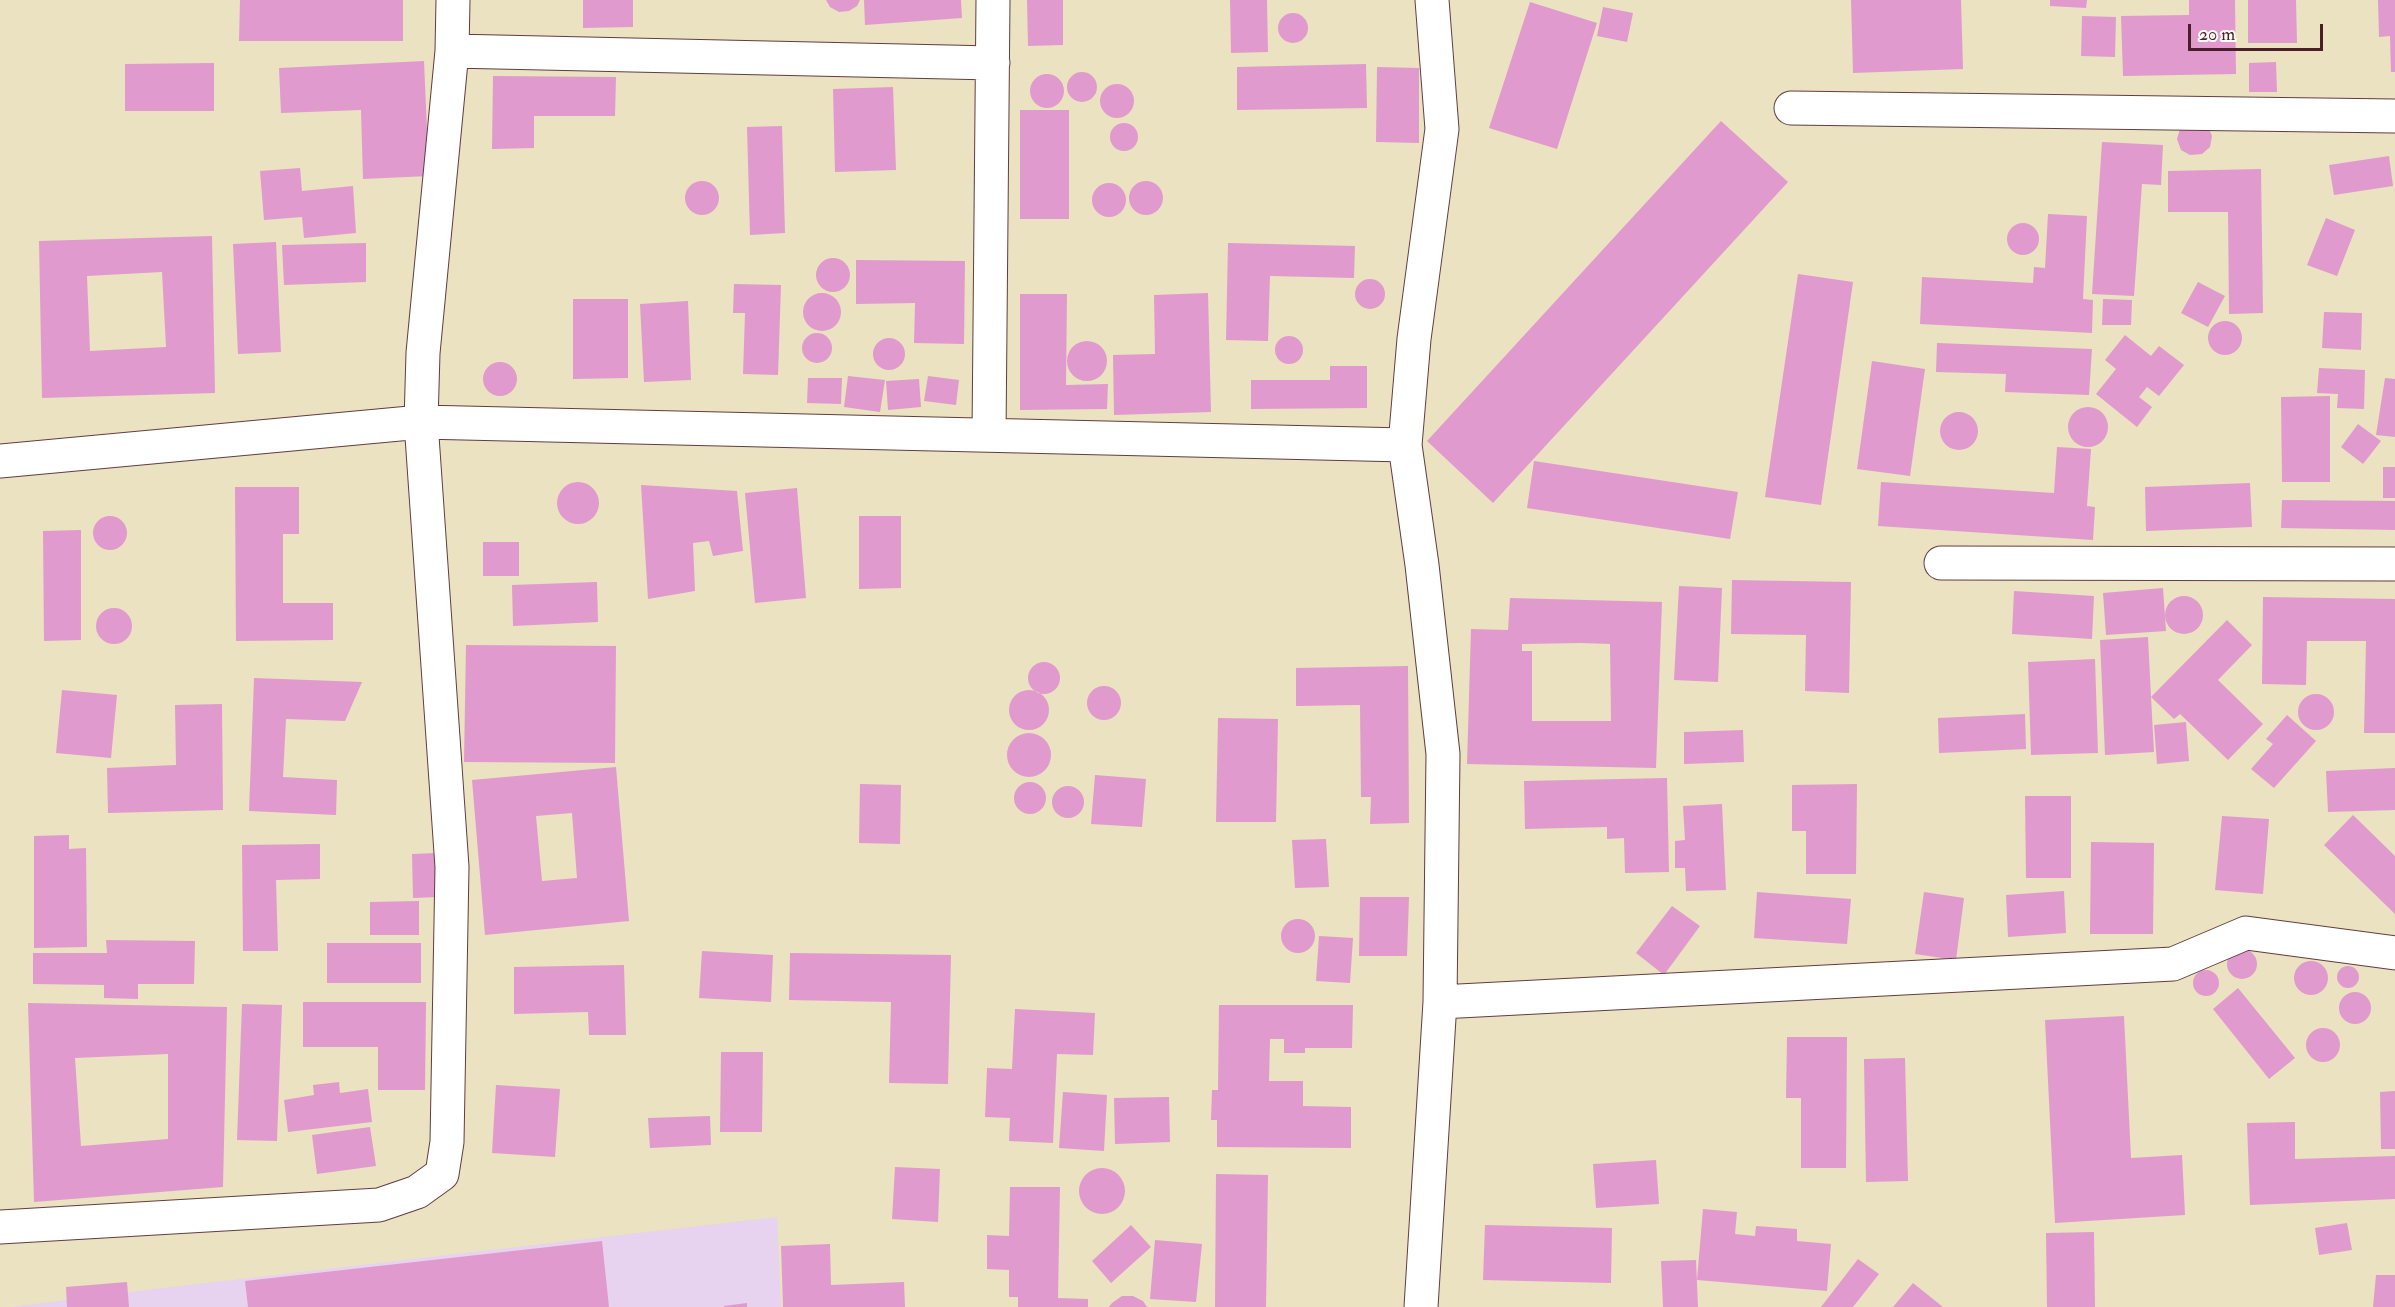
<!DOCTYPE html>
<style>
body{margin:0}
#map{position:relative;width:2395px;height:1307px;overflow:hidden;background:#eae2c0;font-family:"IM FELL Double Pica",serif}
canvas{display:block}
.scale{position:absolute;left:2188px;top:24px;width:135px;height:27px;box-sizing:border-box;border:3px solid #4a1f2b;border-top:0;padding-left:8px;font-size:18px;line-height:21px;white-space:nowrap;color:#4a1f2b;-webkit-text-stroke:4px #fdfcf7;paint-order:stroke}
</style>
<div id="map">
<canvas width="2395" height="1307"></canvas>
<div class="scale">20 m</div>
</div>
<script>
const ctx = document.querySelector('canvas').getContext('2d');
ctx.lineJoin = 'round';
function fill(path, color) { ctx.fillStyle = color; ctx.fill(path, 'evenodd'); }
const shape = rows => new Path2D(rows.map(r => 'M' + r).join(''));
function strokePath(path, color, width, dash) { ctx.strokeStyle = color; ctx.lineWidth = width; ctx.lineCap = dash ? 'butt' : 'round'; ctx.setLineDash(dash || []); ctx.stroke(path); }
fill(shape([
 [777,1217,781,1307,11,1307,146,1290]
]), '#e7d2ef');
fill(shape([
 [240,0,403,0,403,41,239,41],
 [583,0,633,0,633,27,583,28],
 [826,0,860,0,857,6,849,11,839,12,830,7],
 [864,0,961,0,962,18,865,25],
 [1027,0,1063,0,1063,45,1028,46],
 [1230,0,1267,0,1268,52,1231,53],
 [1851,0,1961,0,1963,69,1853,73],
 [2050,0,2087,0,2086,8,2050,6],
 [2189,0,2235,0,2236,74,2123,76,2121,16,2189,15],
 [2248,0,2296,0,2297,43,2248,43],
 [2378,0,2395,0,2395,72,2391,72,2390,36,2379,37],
 [1530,2,1597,23,1557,149,1489,128],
 [1603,7,1633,13,1627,42,1597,36],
 '1278 28a15 15 0 1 1 30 0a15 15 0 1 1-30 0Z',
 [2082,16,2116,17,2115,57,2081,56],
 [424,61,429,176,363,179,361,110,281,113,279,68],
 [2276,62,2277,92,2249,92,2249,63],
 [214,63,214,111,125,111,125,64],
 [1366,64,1367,108,1237,110,1237,67],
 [1377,67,1419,68,1419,143,1376,142],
 '1067 87a15 15 0 1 1 30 0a15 15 0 1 1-30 0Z',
 '1030 91a17 17 0 1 1 34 0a17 17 0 1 1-34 0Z',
 [493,76,616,77,615,116,534,116,534,148,492,149],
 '1100 101a17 17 0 1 1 34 0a17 17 0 1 1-34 0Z',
 [893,87,896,170,835,172,833,89],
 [1020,110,1069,110,1069,219,1020,219],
 [1721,121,1788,182,1493,503,1427,441],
 '1110 137a14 14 0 1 1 28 0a14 14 0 1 1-28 0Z',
 [782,126,785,233,750,235,747,127],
 [2208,126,2212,136,2210,147,2202,154,2190,155,2181,150,2177,139,2180,129],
 [2102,142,2163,145,2161,185,2142,184,2134,296,2092,294],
 [2389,156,2393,186,2334,195,2329,165],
 [300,168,302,191,353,186,356,233,304,238,302,217,264,220,260,171],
 [2261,169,2263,313,2229,314,2228,212,2168,212,2168,171],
 '685 198a17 17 0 1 1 34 0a17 17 0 1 1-34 0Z',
 '1129 198a17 17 0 1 1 34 0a17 17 0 1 1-34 0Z',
 '1092 200a17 17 0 1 1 34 0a17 17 0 1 1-34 0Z',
 [2048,214,2087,216,2083,299,2093,300,2092,333,1920,324,1922,277,2033,283,2034,267,2045,268],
 [2326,218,2355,230,2337,276,2307,265],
 '2007 239a16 16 0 1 1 32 0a16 16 0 1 1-32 0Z',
 [212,236,215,393,42,398,39,241],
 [162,272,166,347,90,351,87,276],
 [276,242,281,352,238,354,233,244],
 [366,243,366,282,284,285,282,245],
 [1228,243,1355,246,1354,278,1270,276,1268,341,1226,340],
 '816 275a17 17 0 1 1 34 0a17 17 0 1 1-34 0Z',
 [856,260,965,261,964,344,914,343,915,303,856,304],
 [1798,274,1853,282,1821,505,1765,497],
 '1355 294a15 15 0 1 1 30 0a15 15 0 1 1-30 0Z',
 [2198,282,2225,296,2208,327,2181,313],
 [734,284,781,285,778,375,743,374,745,313,733,313],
 '803 312a19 19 0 1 1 38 0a19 19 0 1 1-38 0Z',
 [1208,293,1211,412,1114,415,1113,355,1155,354,1154,295],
 [1020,294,1067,294,1066,385,1108,384,1107,409,1020,410],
 [573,299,628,299,628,378,573,379],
 [2103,299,2132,300,2131,325,2102,325],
 [688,301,691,380,644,382,640,304],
 [2324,312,2362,313,2361,350,2322,348],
 '2208 338a17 17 0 1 1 34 0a17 17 0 1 1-34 0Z',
 '802 348a15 15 0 1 1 30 0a15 15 0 1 1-30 0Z',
 [2125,335,2151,356,2159,346,2184,365,2159,396,2147,387,2139,397,2152,407,2137,427,2096,394,2116,369,2105,360],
 '1275 350a14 14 0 1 1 28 0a14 14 0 1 1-28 0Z',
 '873 354a16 16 0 1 1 32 0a16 16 0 1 1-32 0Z',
 '1067 361a20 20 0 1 1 40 0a20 20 0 1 1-40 0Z',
 [1937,343,2092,349,2089,395,2005,392,2006,374,1936,372],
 [1872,361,1925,369,1910,476,1857,469],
 '483 379a17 17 0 1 1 34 0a17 17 0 1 1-34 0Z',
 [1330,366,1367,366,1367,408,1251,409,1251,380,1330,380],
 [2319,368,2365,370,2364,409,2337,408,2338,394,2317,393],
 [848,376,885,380,880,412,844,407],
 [928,376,959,380,956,405,924,401],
 [808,378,842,378,841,404,807,403],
 [2385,378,2395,379,2395,437,2376,435],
 [919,379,921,407,888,410,886,381],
 [2330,396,2330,482,2282,482,2281,397],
 '2068 427a20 20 0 1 1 40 0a20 20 0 1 1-40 0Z',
 '1940 431a19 19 0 1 1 38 0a19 19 0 1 1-38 0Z',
 [2358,424,2381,441,2363,464,2341,447],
 [2057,447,2091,449,2087,506,2095,507,2093,540,1878,526,1881,482,2054,493],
 [1534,461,1738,492,1730,539,1527,508],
 [2383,467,2395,467,2395,498,2383,498],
 '557 503a21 21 0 1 1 42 0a21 21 0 1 1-42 0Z',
 [2250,483,2252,527,2146,531,2145,487],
 [641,485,737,491,743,551,713,556,709,541,693,543,695,591,648,599],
 [235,487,299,487,299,534,283,534,283,603,333,603,333,640,236,641],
 [797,488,806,598,755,603,745,493],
 [2282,500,2395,501,2395,530,2281,528],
 '93 533a17 17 0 1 1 34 0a17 17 0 1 1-34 0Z',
 [859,516,901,516,901,588,859,589],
 [81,530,81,640,44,641,43,531],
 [483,542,519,542,519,576,483,576],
 [1732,580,1851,582,1849,693,1805,691,1806,635,1731,634],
 [597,582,598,622,513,626,512,585],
 [1679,586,1722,588,1718,682,1674,680],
 [2163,588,2166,631,2106,635,2103,593],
 [2014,591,2094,596,2092,639,2012,634],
 '2165 615a19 19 0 1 1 38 0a19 19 0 1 1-38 0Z',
 [2263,597,2395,599,2395,733,2364,733,2366,641,2307,641,2306,685,2262,684],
 [1510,598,1662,602,1656,768,1467,764,1471,629,1508,630],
 [1581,643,1610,644,1611,721,1532,721,1532,651,1522,651,1522,644],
 '96 626a18 18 0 1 1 36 0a18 18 0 1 1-36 0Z',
 [2227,620,2252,645,2218,680,2263,724,2228,760,2180,714,2174,719,2151,697,2154,752,2105,755,2100,640,2148,637,2151,697],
 [466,645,616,646,615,763,464,762],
 [2095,659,2098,753,2031,755,2028,662],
 '1028 678a16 16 0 1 1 32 0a16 16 0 1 1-32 0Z',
 [1408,666,1409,823,1370,824,1371,797,1361,797,1360,705,1296,706,1296,668],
 [254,678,362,682,345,721,286,719,283,777,337,780,336,815,249,811],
 '1087 703a17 17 0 1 1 34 0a17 17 0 1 1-34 0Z',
 [62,690,117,695,111,758,56,753],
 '1009 710a20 20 0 1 1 40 0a20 20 0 1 1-40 0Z',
 '2298 712a18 18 0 1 1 36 0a18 18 0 1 1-36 0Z',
 [222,704,223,810,108,813,107,768,176,765,175,705],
 [2025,714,2026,749,1939,753,1938,718],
 [2287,715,2316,741,2274,788,2251,769,2273,744,2266,739],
 [1218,718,1278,719,1276,822,1216,822],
 [2186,722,2189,761,2157,764,2154,725],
 [1743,730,1744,762,1684,764,1684,732],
 '1007 755a22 22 0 1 1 44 0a22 22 0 1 1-44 0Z',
 [616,767,629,921,485,935,472,780],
 [572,813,577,878,542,881,536,816],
 [2395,768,2395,810,2328,812,2326,771],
 [1095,775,1146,779,1142,827,1091,824],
 [1667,778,1669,872,1625,873,1624,838,1607,839,1607,827,1525,829,1524,781],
 '1014 798a16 16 0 1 1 32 0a16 16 0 1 1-32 0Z',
 [860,784,901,785,900,844,859,843],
 [1857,784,1856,874,1806,874,1806,831,1792,831,1792,785],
 '1052 802a16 16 0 1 1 32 0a16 16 0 1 1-32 0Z',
 [2025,796,2071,796,2071,878,2026,878],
 [1722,804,1726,890,1686,891,1685,868,1675,868,1675,841,1685,840,1683,806],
 [2353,815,2395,856,2395,914,2324,845],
 [2222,816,2269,819,2263,894,2215,890],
 [69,835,69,849,86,848,87,947,34,948,34,836],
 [1326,839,1329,887,1295,888,1292,840],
 [2091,842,2154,843,2153,934,2090,934],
 [320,844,320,879,276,880,278,951,243,951,242,845],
 [437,853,439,897,413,898,412,854],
 [2064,891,2066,933,2008,937,2006,895],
 [1757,892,1851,899,1847,944,1754,938],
 [1924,892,1964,898,1956,960,1915,954],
 [1360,897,1409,897,1407,956,1359,956],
 [419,901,419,935,370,935,370,902],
 [1672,906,1700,926,1664,975,1636,953],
 '1281 936a17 17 0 1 1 34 0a17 17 0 1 1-34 0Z',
 [1319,936,1353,938,1350,983,1316,981],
 [106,940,195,941,194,984,138,984,138,999,104,998,104,985,33,984,33,953,107,953],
 [327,943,421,943,421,983,327,983],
 '2227 964a15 15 0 1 1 30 0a15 15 0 1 1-30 0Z',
 [702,951,773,955,771,1002,699,998],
 [790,953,951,955,948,1084,889,1083,891,1002,789,1000],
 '2294 978a17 17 0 1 1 34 0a17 17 0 1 1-34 0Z',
 [624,965,626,1035,589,1035,588,1012,514,1014,514,967],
 '2337 977a11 11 0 1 1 22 0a11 11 0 1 1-22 0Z',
 '2193 983a13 13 0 1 1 26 0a13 13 0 1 1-26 0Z',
 [2238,988,2295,1058,2269,1079,2213,1009],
 '2339 1008a16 16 0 1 1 32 0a16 16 0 1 1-32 0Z',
 [303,1002,426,1002,425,1090,378,1090,378,1047,303,1047],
 [28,1003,227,1007,223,1187,34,1202],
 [168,1054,168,1139,81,1146,75,1058],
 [242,1004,282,1005,277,1141,237,1140],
 [1219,1005,1353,1005,1352,1048,1305,1048,1305,1053,1284,1053,1284,1039,1270,1039,1269,1081,1303,1081,1303,1106,1351,1107,1351,1148,1217,1147,1217,1120,1211,1120,1212,1090,1218,1090],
 [1015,1009,1095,1013,1093,1055,1057,1054,1053,1143,1009,1141,1010,1118,985,1117,987,1068,1012,1069],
 [2124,1016,2131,1158,2182,1155,2185,1215,2055,1223,2045,1020],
 '2306 1045a17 17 0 1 1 34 0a17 17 0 1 1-34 0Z',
 [1787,1037,1847,1037,1846,1168,1801,1168,1801,1098,1786,1098],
 [721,1052,763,1052,762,1132,720,1132],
 [1905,1058,1908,1181,1866,1182,1864,1059],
 [339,1082,340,1093,368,1089,372,1122,288,1132,284,1100,314,1095,313,1085],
 [496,1085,560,1089,555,1157,492,1153],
 [2395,1091,2395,1149,2381,1149,2380,1092],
 [1063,1092,1107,1095,1104,1151,1059,1148],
 [1169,1097,1170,1142,1115,1144,1114,1098],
 [710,1116,711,1145,650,1148,648,1118],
 [2295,1122,2295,1159,2395,1156,2395,1199,2250,1205,2247,1123],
 [370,1127,376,1166,317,1174,312,1135],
 [1656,1160,1659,1204,1596,1208,1593,1164],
 [895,1167,940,1169,938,1222,892,1219],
 '1079 1191a23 23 0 1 1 46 0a23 23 0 1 1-46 0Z',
 [1216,1174,1268,1175,1266,1307,1215,1307],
 [1010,1187,1060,1187,1058,1298,1088,1299,1088,1307,1018,1307,1018,1297,1009,1297,1009,1270,987,1269,987,1235,1009,1236],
 [1703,1209,1737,1212,1735,1234,1755,1236,1756,1226,1797,1229,1797,1241,1831,1244,1827,1291,1697,1280],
 [2347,1223,2352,1250,2319,1255,2315,1228],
 [1131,1225,1151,1247,1111,1283,1092,1261],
 [1485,1225,1612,1228,1611,1283,1483,1280],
 [2094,1232,2095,1307,2047,1307,2046,1233],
 [1155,1240,1202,1244,1196,1302,1150,1299],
 [602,1241,609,1307,248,1307,245,1281],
 [830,1244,831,1285,904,1282,905,1307,783,1307,781,1246],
 [1858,1259,1879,1274,1853,1307,1821,1307],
 [1696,1260,1698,1307,1663,1307,1661,1261],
 [2376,1275,2395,1275,2395,1307,2373,1307],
 [127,1282,129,1307,67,1307,66,1287],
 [1913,1283,1943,1307,1893,1307],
 [1122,1296,1133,1296,1143,1301,1147,1307,1109,1307,1112,1303],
 [747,1303,747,1307,724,1307,724,1306]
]), '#e19ace');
const minor = shape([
 [452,51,993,63],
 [1791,108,2395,116],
 [989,435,993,0],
 [0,461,421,422,1405,445],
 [1941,563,2395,564],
 [1440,1002,2173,964,2246,933,2395,953],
 [0,1227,379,1205,417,1192,442,1174,447,1142,452,867,421,422,423,353,452,51,453,0],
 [1421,1307,1440,1002,1443,754,1422,565,1405,445,1414,339,1442,129,1432,0]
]);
strokePath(minor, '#623c41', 35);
strokePath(minor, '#fff', 33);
</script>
